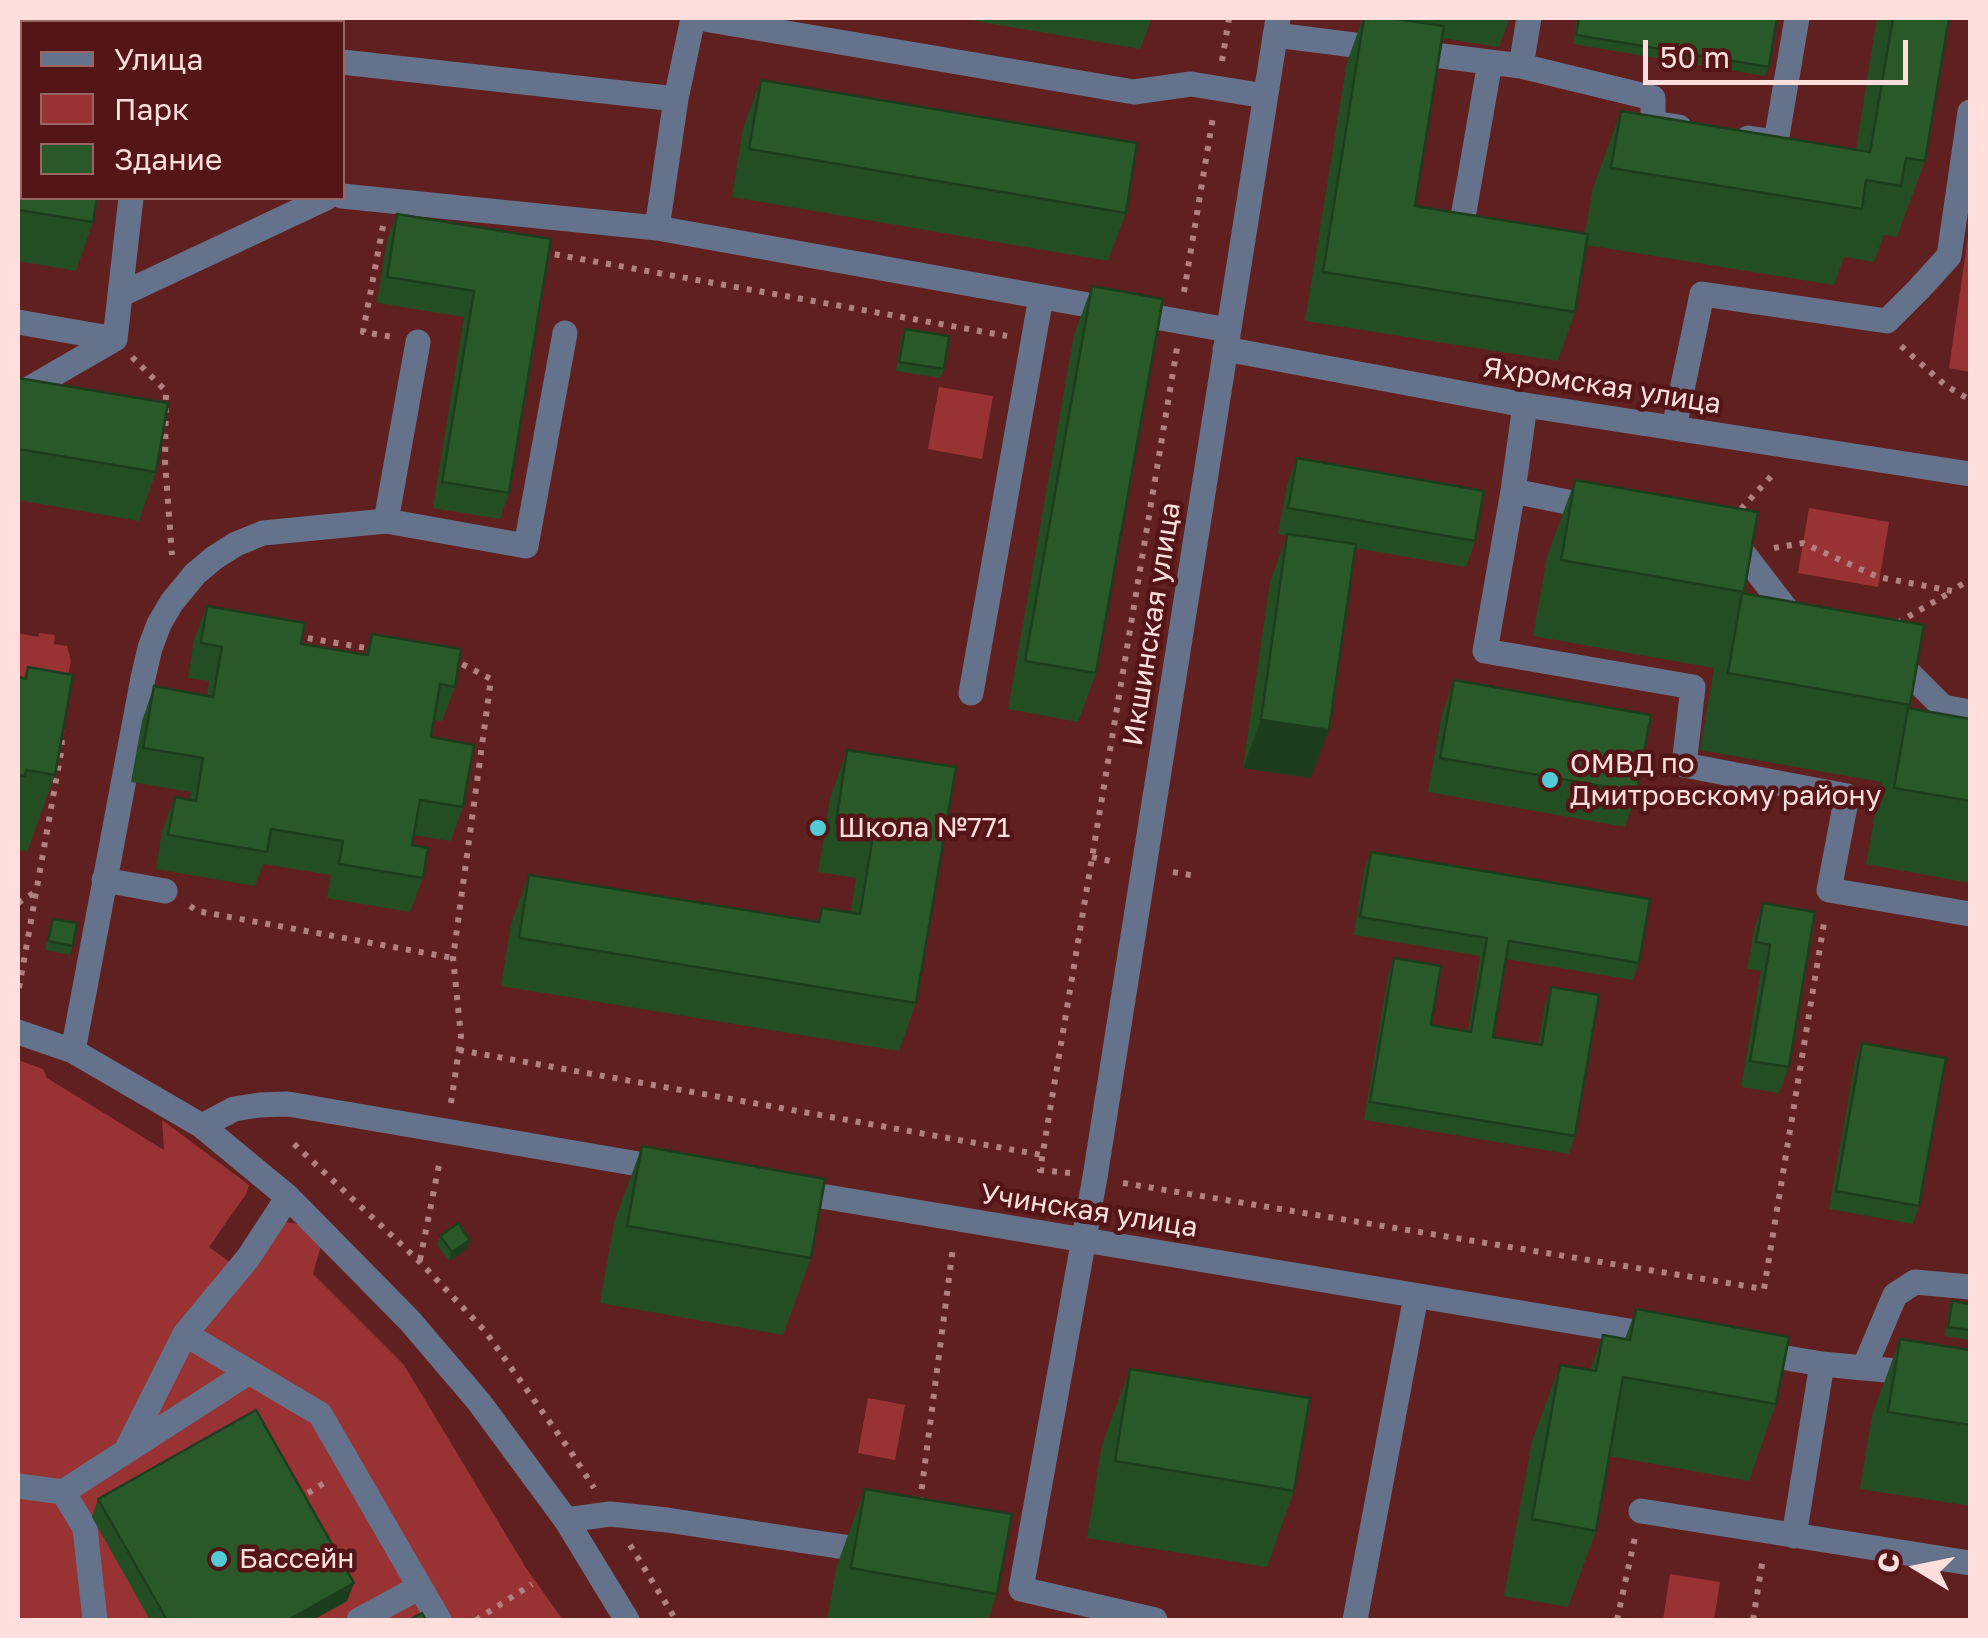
<!DOCTYPE html>
<meta charset="utf-8">
<style>
body{margin:0}
#map{position:relative;width:1988px;height:1638px;overflow:hidden;background:#602020;font-family:"Golos Text",sans-serif}
canvas{display:block}
.frame{position:absolute;inset:0;border:20px solid #ffdedb;pointer-events:none}
.legend{position:absolute;left:20px;top:20px;width:325px;height:180px;box-sizing:border-box;background:#541516;border:2px solid #986565;margin:0;padding:12px 18px;list-style:none;font-size:30px;color:#ffdedb}
.legend li{display:flex;align-items:center;gap:20px;height:50px}
.legend b{width:50px;border:2px solid #986565}
.north{position:absolute;left:1868px;top:1518px;width:100px;height:100px;-webkit-text-stroke:8px #541516;paint-order:stroke;rotate:280deg;font-size:28px;font-weight:700;line-height:40px;text-align:center;color:#ffdedb}
.north::after{content:'';display:block;margin:auto;width:35px;height:45px;background:#ffdedb;clip-path:polygon(50% 0,100% 100%,50% 72%,0 100%)}
.scale{position:absolute;left:1643px;top:40px;width:265px;height:45px;box-sizing:border-box;border:5px solid #ffdedb;border-top:0;padding-left:12px;font-size:30px;line-height:35px;white-space:nowrap;color:#ffdedb;-webkit-text-stroke:8px #541516;paint-order:stroke}
</style>
<div id="map">
<canvas width="1988" height="1638"></canvas>
<div class="frame"></div>
<ul class="legend">
<li><b style="height:12px;background:#65728b"></b>Улица</li>
<li><b style="height:28px;background:#983233"></b>Парк</li>
<li><b style="height:28px;background:#295929"></b>Здание</li>
</ul>
<div class="north">С</div>
<div class="scale">50 m</div>
</div>
<script>
const ctx = document.querySelector('canvas').getContext('2d');
ctx.lineJoin = 'round';
function fill(path, color) { ctx.fillStyle = color; ctx.fill(path, 'evenodd'); }
const shape = rows => new Path2D(rows.map(r => 'M' + r).join(''));
function strokePath(path, color, width, dash) { ctx.strokeStyle = color; ctx.lineWidth = width; ctx.lineCap = dash ? 'butt' : 'round'; ctx.setLineDash(dash || []); ctx.stroke(path); }
function label(font, color, halo, rows, align = 'center') {
  ctx.font = font + ' "Golos Text",sans-serif'; ctx.lineWidth = 9; ctx.setLineDash([]); ctx.textBaseline = 'middle'; ctx.strokeStyle = halo; ctx.fillStyle = color; for (const [text, x, y, turn = 0] of rows) {
    ctx.save(); ctx.translate(x, y); ctx.rotate((+turn || 0) * Math.PI / 180); ctx.textAlign = isNaN(turn) ? turn : align; if (halo) ctx.strokeText(text, 0, 0); ctx.fillText(text, 0, 0); ctx.restore();
  }
}
fill(shape([
 [1969,230,1970,230,1970,372,1949,368],
 [939,387,993,396,982,459,928,449],
 [1809,508,1889,522,1878,587,1798,573],
 [18,633,38,637,39,633,55,635,54,644,67,646,71,661,66,685,18,676],
 [18,1060,43,1069,47,1078,164,1150,162,1120,249,1185,246,1194,209,1247,235,1266,280,1221,298,1224,322,1242,313,1274,404,1365,526,1568,563,1620,18,1620],
 [868,1398,905,1405,895,1460,858,1453],
 [1670,1574,1720,1582,1714,1620,1663,1620]
]), '#983233');
strokePath(shape([
 [1222,61,1229,18],
 [383,226,363,332,393,337],
 [542,252,1007,336],
 [1184,292,1213,117],
 [1901,346,1945,385,1970,400],
 [132,357,166,391,165,462,172,555],
 [1741,509,1776,471],
 [1774,548,1803,543,1878,577,1952,591,1970,579],
 [1897,623,1951,592],
 [295,636,372,649],
 [1092,857,1115,862],
 [1173,872,1196,876],
 [18,903,35,892],
 [190,906,197,911,453,958],
 [19,988,62,747,61,728],
 [459,1050,1042,1155],
 [451,1103,461,1036,453,958,491,679,462,664,453,663],
 [294,1144,420,1262,485,1331,571,1452,594,1488],
 [1070,1173,1040,1170,1177,348],
 [1123,1183,1764,1289,1825,917],
 [420,1260,440,1160],
 [297,1500,329,1480],
 [920,1502,953,1247],
 [630,1545,676,1620],
 [476,1620,532,1584],
 [1617,1620,1635,1537],
 [1753,1620,1763,1558]
]), '#b1807f', 6, [5, 8]);
strokePath(shape([
 [693,18,676,99,657,228,1228,330],
 [698,18,1134,92,1191,84,1265,96],
 [158,22,159,18],
 [1275,35,1521,66,1653,98,1653,123,1679,127],
 [18,57,22,58],
 [342,62,676,99],
 [1521,66,1529,18],
 [1748,138,1776,142,1797,18],
 [342,196,657,228],
 [1462,223,1490,62],
 [120,295,326,198],
 [18,322,115,339,18,395],
 [115,339,131,198],
 [1225,349,1525,405,1970,474],
 [1525,405,1513,491,1485,651,1693,687,1684,765,1847,796,1829,890,1970,914],
 [1674,428,1702,294,1887,321,1919,289,1949,256,1970,112],
 [1513,491,1597,508],
 [386,521,418,342],
 [1729,535,1796,622,1801,623],
 [1892,656,1943,707,1970,712],
 [971,693,1041,297],
 [104,880,165,891],
 [18,1032,73,1051,202,1126,288,1197,410,1321,479,1402,566,1520,627,1620],
 [73,1051,143,678,150,648,159,624,172,602,195,574,214,558,236,544,263,533,386,521,526,546,565,333],
 [202,1126,234,1109,259,1105,288,1104,668,1169],
 [791,1191,1659,1336],
 [185,1334,320,1414,439,1620],
 [1752,1352,1822,1364,1970,1378],
 [1864,1368,1895,1295,1915,1282,1970,1287],
 [126,1451,185,1334,248,1258,288,1197],
 [18,1486,63,1492],
 [1641,1511,1970,1563],
 [566,1520,610,1514,667,1520,877,1552],
 [1794,1536,1822,1364],
 [95,1620,85,1528,63,1492,249,1372],
 [359,1620,420,1587],
 [1155,1620,1021,1589,1095,1177,1278,18],
 [1355,1620,1416,1296]
]), '#65728b', 25);
fill(shape([
 [18,18,122,18,120,22,22,22,22,26,18,26],
 [958,18,1152,18,1140,49],
 [1363,18,1390,18,1404,20,1404,18,1510,18,1499,47,1442,38,1415,206,1585,234,1593,188,1621,111,1856,149,1877,18,1949,18,1925,161,1897,237,1884,235,1874,262,1844,257,1834,285,1586,245,1575,312,1558,361,1305,321,1347,62],
 [1577,18,1777,18,1769,67,1765,76,1573,44],
 [761,80,1126,213,1108,261,732,197,743,128],
 [18,138,93,222,76,271,18,261],
 [397,214,551,239,509,493,500,519,433,508,464,317,377,303,387,240],
 [1092,286,1096,673,1078,722,1008,709,1074,335],
 [905,329,944,369,940,378,896,371,901,338],
 [18,378,156,472,139,521,18,500],
 [1297,458,1475,541,1466,567,1355,548,1311,778,1243,768,1270,582,1287,536,1278,534,1287,485],
 [1575,480,1758,512,1743,593,1910,705,1909,708,1970,719,1970,883,1866,864,1881,782,1700,750,1714,668,1533,636,1547,557],
 [207,606,301,644,365,654,372,634,455,687,442,721,434,720,431,737,463,807,451,841,413,835,412,845,423,878,410,912,327,898,331,875,263,864,255,886,156,869,162,831,175,797,189,800,191,792,131,782,142,721,154,686,207,696,209,681,188,678,194,640],
 [28,667,55,775,27,852,18,850,18,677,24,678],
 [1454,680,1637,792,1625,827,1428,792,1442,714],
 [847,750,956,767,916,1003,899,1051,501,986,511,924,529,875,817,922,822,908,851,912,856,878,818,872,830,799],
 [1371,852,1639,963,1633,980,1506,959,1493,1037,1538,1045,1545,1005,1551,987,1575,1136,1569,1154,1364,1120,1388,976,1394,958,1431,1025,1468,1032,1480,956,1354,935,1364,870],
 [1763,903,1789,1067,1779,1093,1741,1087,1761,971,1747,969,1754,930],
 [53,919,73,946,70,955,45,950],
 [1862,1043,1919,1206,1913,1224,1829,1209,1855,1061],
 [642,1146,811,1258,783,1335,600,1303,614,1223],
 [440,1236,470,1240,467,1249,449,1261,437,1245],
 [1952,1301,1970,1304,1970,1340,1945,1336,1949,1310],
 [1636,1309,1776,1404,1749,1481,1609,1456,1596,1531,1568,1607,1504,1596,1532,1441,1560,1365,1590,1370,1603,1335,1625,1339],
 [1900,1339,1970,1350,1970,1506,1860,1489,1872,1416],
 [1130,1369,1294,1491,1267,1567,1087,1538,1102,1445],
 [865,1489,997,1594,988,1620,827,1620,837,1565],
 [98,1499,354,1583,347,1601,313,1620,150,1620,92,1517]
]), '#234d23');
fill(shape([
 [1261,720,1329,730,1311,778,1243,768],
 [470,1240,467,1249,449,1261,452,1252],
 [354,1583,347,1601,313,1620,288,1620]
]), '#1d3e1d');
const building = shape([
 [1364,18,1390,18,1444,26,1415,206,1588,234,1575,312,1323,272,1364,18],
 [1579,18,1777,18,1769,67,1576,35,1579,18],
 [1893,18,1949,18,1925,161,1906,158,1901,186,1866,180,1862,209,1611,168,1621,111,1870,152,1893,18],
 [761,80,1137,143,1126,213,749,149,761,80],
 [18,138,22,139,22,198,97,198,93,222,18,210,18,138],
 [397,214,551,239,509,493,442,482,474,291,387,277,397,214],
 [1092,286,1163,299,1096,673,1025,661,1092,286],
 [905,329,949,336,944,369,899,362,905,329],
 [18,378,168,403,156,472,18,449,18,378],
 [1297,458,1484,491,1475,541,1288,508,1297,458],
 [1575,480,1758,512,1744,592,1561,560,1575,480],
 [1287,534,1356,544,1329,730,1261,720,1287,534],
 [1742,593,1924,625,1910,705,1728,673,1742,593],
 [207,606,305,623,301,644,368,655,372,634,461,649,455,687,440,684,431,737,474,745,463,807,420,800,412,845,428,848,423,878,339,864,343,841,271,829,267,852,168,835,175,797,196,801,203,758,143,748,154,686,213,697,222,647,201,643,207,606],
 [28,667,73,675,55,775,26,770,25,776,18,775,18,677,26,679,28,667],
 [1454,680,1651,715,1637,792,1440,758,1454,680],
 [1908,708,1970,719,1970,801,1894,788,1908,708],
 [847,750,956,767,916,1003,519,938,529,875,819,922,822,908,860,914,874,830,836,823,847,750],
 [1371,852,1650,899,1639,963,1509,941,1493,1037,1542,1045,1551,987,1599,995,1575,1136,1370,1102,1394,958,1441,966,1431,1025,1471,1032,1487,938,1360,917,1371,852],
 [1763,903,1815,912,1789,1067,1750,1061,1770,945,1756,942,1763,903],
 [53,919,77,923,73,946,48,941,53,919],
 [1862,1043,1946,1058,1919,1206,1836,1191,1862,1043],
 [642,1146,825,1179,811,1258,627,1226,642,1146],
 [458,1223,470,1240,452,1252,440,1236,458,1223],
 [1952,1301,1970,1304,1970,1330,1948,1327,1952,1301],
 [1636,1309,1789,1337,1776,1404,1623,1377,1596,1531,1532,1519,1560,1365,1596,1371,1603,1335,1630,1340,1636,1309],
 [1900,1339,1970,1350,1970,1425,1888,1412,1900,1339],
 [1130,1369,1310,1398,1294,1491,1115,1461,1130,1369],
 [256,1410,354,1583,288,1620,167,1620,98,1499,256,1410],
 [865,1489,1012,1514,997,1594,851,1568,865,1489],
 [422,1613,426,1620,409,1620,422,1613]
]);
fill(building, '#295929');
strokePath(building, '#1d3e1d', 2.5);
for (const [x, y, r, color] of [
 [1550,780,10,"#52cbd7"],
 [818,828,10,"#52cbd7"],
 [219,1559,10,"#52cbd7"]
]) { const dot = new Path2D(); dot.arc(x, y, r, 0, 2 * Math.PI); ctx.fillStyle = color; ctx.fill(dot); strokePath(dot, '#541516', 4); }
label('28px', '#ffdedb', '#541516', [
 ["Яхромская улица",1602,386,9],
 ["Икшинская улица",1152,624,-81],
 ["Учинская улица",1089,1211,9]
]);
label('28px', '#ffdedb', '#541516', [
 ["ОМВД по",1570,764],
 ["Дмитровскому району",1570,796],
 ["Школа №771",838,828],
 ["Бассейн",239,1559]
], 'left');
</script>
